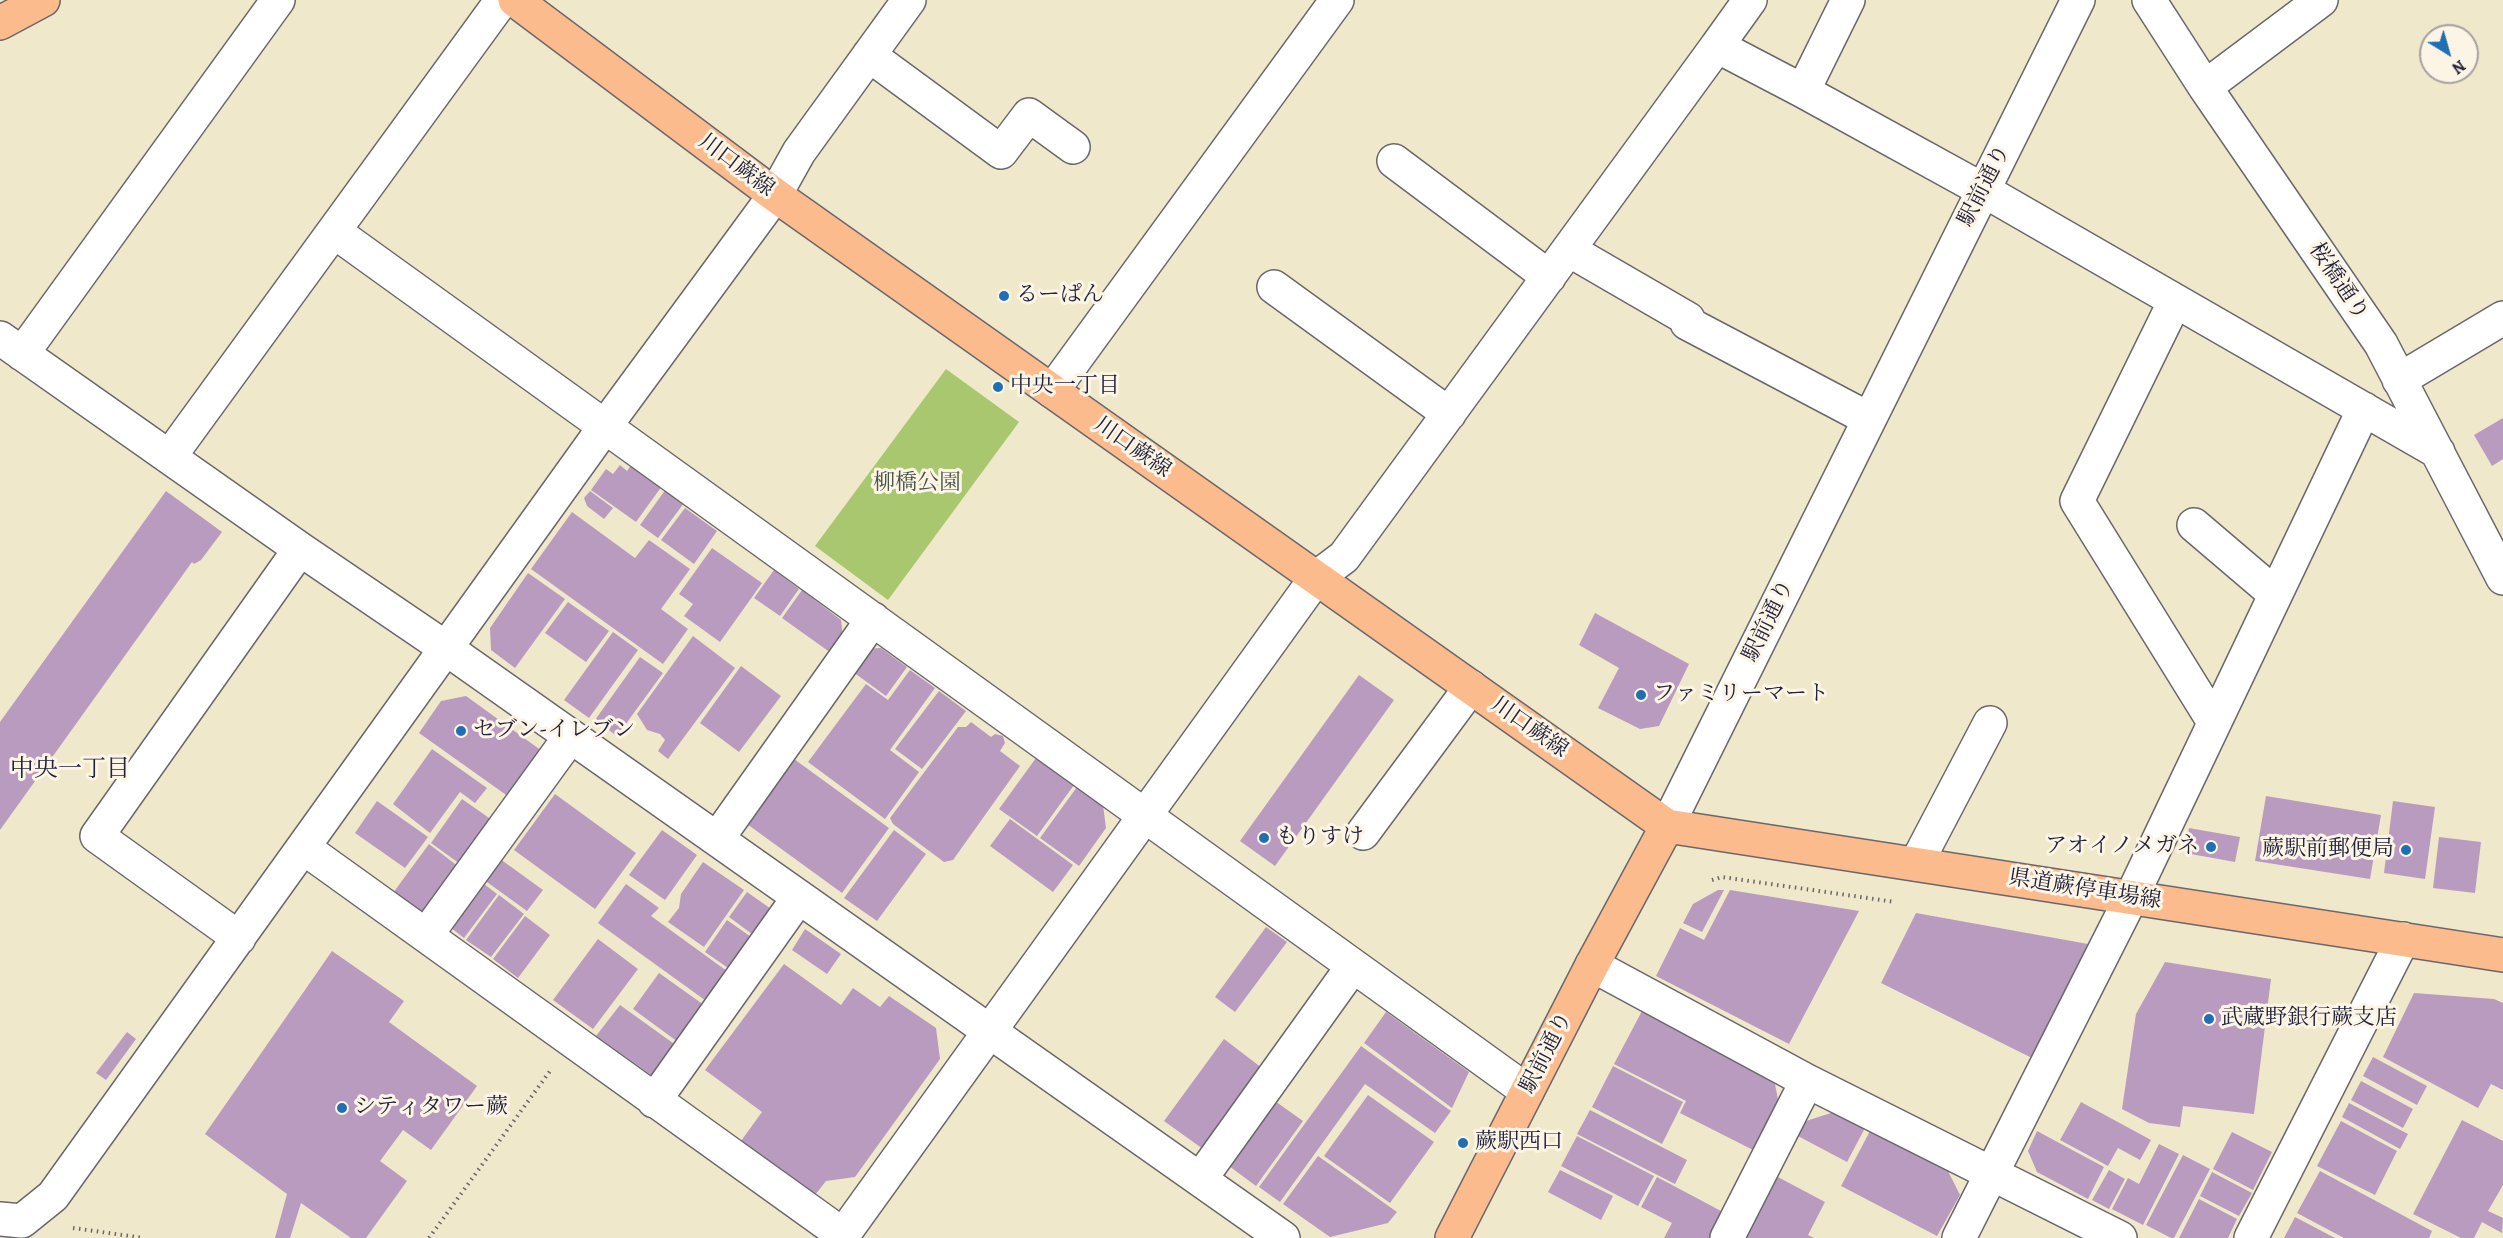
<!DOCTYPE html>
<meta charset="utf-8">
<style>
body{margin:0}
#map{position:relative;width:2503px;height:1238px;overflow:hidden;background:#f0e8cb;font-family:Alegreya,serif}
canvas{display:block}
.north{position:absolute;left:2419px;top:24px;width:60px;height:60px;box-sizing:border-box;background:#fcf5e5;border:2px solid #a5a1a1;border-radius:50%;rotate:143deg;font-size:16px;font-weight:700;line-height:24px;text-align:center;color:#22223b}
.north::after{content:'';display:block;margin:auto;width:21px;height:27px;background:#1f6fb2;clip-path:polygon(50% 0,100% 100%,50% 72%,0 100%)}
</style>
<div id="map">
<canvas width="2503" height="1238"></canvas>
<div class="north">N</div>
</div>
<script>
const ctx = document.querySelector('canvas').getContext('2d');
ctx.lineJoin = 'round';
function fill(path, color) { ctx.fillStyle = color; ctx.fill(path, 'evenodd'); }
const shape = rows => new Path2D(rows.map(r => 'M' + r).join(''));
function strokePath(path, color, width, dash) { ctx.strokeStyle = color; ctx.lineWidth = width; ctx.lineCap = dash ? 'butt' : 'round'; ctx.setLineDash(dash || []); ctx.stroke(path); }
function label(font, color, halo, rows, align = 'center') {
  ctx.font = font + ' Alegreya,"Noto Serif JP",serif'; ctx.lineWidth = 6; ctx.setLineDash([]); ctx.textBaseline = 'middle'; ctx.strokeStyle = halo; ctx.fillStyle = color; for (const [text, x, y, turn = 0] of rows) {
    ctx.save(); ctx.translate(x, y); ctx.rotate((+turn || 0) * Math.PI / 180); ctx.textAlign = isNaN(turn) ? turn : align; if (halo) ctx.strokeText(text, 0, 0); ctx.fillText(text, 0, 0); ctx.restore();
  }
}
fill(shape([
 [946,369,1019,422,888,600,815,546]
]), '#a8c76f');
fill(shape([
 [2503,418,2503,459,2492,466,2474,435],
 [632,464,662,486,636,522,591,490,606,469,613,474,620,465,627,471],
 [666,489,684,503,658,538,640,525],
 [166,491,222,532,201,560,194,564,192,562,0,830,0,722],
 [590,491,613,508,604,519,587,506,584,498],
 [685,508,717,531,694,564,661,540],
 [572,512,635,558,649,540,690,569,661,609,688,629,663,664,531,569],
 [712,548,762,583,720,642,684,616,693,604,679,594],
 [774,570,799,589,780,616,754,598],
 [528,573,565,599,515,668,491,650,490,628],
 [802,590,841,620,843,638,831,653,782,618],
 [568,602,609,631,586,662,545,633],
 [1595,613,1689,664,1659,726,1640,729,1598,708,1619,668,1579,645],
 [613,632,638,650,589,718,564,700],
 [693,636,735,668,668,759,658,751,665,740,660,734,647,730,637,714],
 [881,648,907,667,886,696,849,669,863,649],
 [640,657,663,673,617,736,595,720],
 [741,666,781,696,739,752,700,723],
 [910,670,935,688,890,750,919,772,885,819,808,762,866,684,888,700],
 [1359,675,1394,700,1275,866,1240,841],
 [939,691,966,711,922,769,895,749],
 [466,696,542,751,509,797,419,733,441,701],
 [971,722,991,737,995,734,1003,736,1005,743,1000,751,1020,766,953,860,944,862,893,824,890,818,958,727,966,727],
 [432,749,487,788,475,803,460,792,430,833,393,804],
 [1036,758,1074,785,1037,836,999,809],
 [794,759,889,828,842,893,747,824],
 [1077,787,1103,805,1106,828,1079,866,1040,838],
 [555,794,636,853,595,909,514,850],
 [2266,796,2381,815,2370,879,2255,861],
 [462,799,492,820,460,864,431,843],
 [377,801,428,837,405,868,355,833],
 [2393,801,2435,807,2425,879,2384,873],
 [1010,819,1073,865,1053,892,990,846],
 [2189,828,2240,837,2235,862,2185,853],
 [662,830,697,855,665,900,629,875],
 [894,830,926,854,877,921,844,898],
 [2439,837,2481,842,2475,893,2433,888],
 [429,844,459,867,423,915,393,893],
 [496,856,543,890,527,911,480,877],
 [703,862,744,890,704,947,668,922,679,908,681,894],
 [479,880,497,894,464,938,446,924],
 [626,884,659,908,651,916,731,974,709,1003,598,923],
 [1718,890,1724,890,1702,932,1683,923,1693,904],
 [1730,890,1859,911,1789,1044,1656,976,1680,928,1704,940],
 [747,892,774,911,756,937,729,917],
 [499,895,524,914,491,957,466,940],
 [1916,913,2088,944,2032,1058,1881,983],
 [525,916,550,935,518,978,493,959],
 [727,920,754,939,731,970,705,952],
 [1266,927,1287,942,1235,1012,1215,997],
 [805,929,841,954,827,974,792,950],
 [598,939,638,969,593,1029,553,1000],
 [332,951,404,1001,389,1022,477,1086,431,1150,403,1130,380,1161,407,1181,366,1238,351,1238,301,1203,290,1238,275,1238,287,1194,205,1134],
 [2165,962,2271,979,2254,1114,2183,1106,2180,1127,2149,1123,2122,1109,2136,1014],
 [784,964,841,1005,853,988,880,1007,889,996,936,1028,940,1059,855,1177,826,1181,815,1195,741,1141,762,1112,705,1070],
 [659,973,704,1005,678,1042,633,1009],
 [2414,993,2494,999,2503,1003,2503,1090,2491,1084,2478,1108,2383,1057],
 [620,1005,677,1046,654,1077,596,1036],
 [1642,1011,1774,1079,1779,1105,1755,1151,1680,1113,1686,1101,1614,1064],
 [1386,1012,1469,1072,1452,1108,1364,1043],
 [127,1032,136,1039,106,1080,96,1073],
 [1224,1039,1262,1068,1203,1149,1164,1121],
 [1361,1046,1451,1111,1435,1133,1365,1084,1280,1202,1259,1187],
 [2373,1057,2427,1086,2417,1105,2363,1076],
 [1613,1066,1683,1102,1662,1144,1592,1107],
 [2361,1081,2413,1109,2403,1128,2351,1100],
 [1368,1095,1434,1142,1390,1203,1324,1156],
 [1272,1099,1303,1121,1256,1186,1225,1163],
 [2081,1102,2151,1140,2140,1160,2118,1148,2108,1166,2060,1140],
 [2349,1103,2408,1134,2400,1149,2342,1117],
 [1590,1110,1687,1160,1675,1184,1577,1134],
 [1834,1112,1865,1128,1847,1162,1796,1135,1803,1122],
 [2462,1120,2503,1141,2503,1185,2488,1211,2503,1218,2502,1233,2482,1222,2474,1238,2461,1238,2413,1214],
 [2341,1121,2397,1151,2375,1195,2317,1166],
 [1870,1131,1948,1171,1960,1195,1937,1236,1841,1186],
 [2037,1131,2104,1167,2088,1199,2037,1172,2028,1151],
 [2232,1132,2272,1152,2253,1190,2213,1169],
 [1577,1136,1654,1176,1638,1206,1561,1166],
 [2159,1144,2179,1154,2143,1225,2112,1209,2128,1178,2139,1184],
 [2183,1155,2210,1169,2174,1238,2171,1238,2146,1225],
 [1318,1156,1397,1212,1388,1223,1330,1237,1283,1204],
 [1560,1170,1613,1196,1601,1220,1548,1192],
 [2109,1170,2125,1179,2109,1209,2092,1200],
 [2320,1171,2432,1231,2429,1238,2344,1238,2297,1213],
 [2212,1172,2252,1193,2239,1216,2200,1196],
 [1776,1176,1825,1202,1808,1235,1814,1238,1744,1238],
 [1657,1177,1723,1212,1710,1238,1664,1238,1672,1223,1641,1207],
 [2199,1199,2237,1219,2228,1238,2179,1238],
 [2295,1217,2335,1238,2284,1238]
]), '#b99bbf');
const minor = shape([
 [2149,0,2205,87,2381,344,2503,578],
 [1717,46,1750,0],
 [869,55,1001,152,1029,115,1073,147],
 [2205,87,2321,0],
 [1803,91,1848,0],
 [1394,161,1549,277],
 [335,232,1527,1091],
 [1569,250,1688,319,1687,323,1869,419],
 [1274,287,1449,414],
 [2175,301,2077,501,2214,722],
 [0,338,300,549,447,649,1283,1238],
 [22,354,278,0],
 [2399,380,2503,318],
 [1052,391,1337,0],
 [170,456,502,0],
 [2194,525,2275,594],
 [1667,826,2078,0],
 [1363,833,1471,687],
 [717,839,873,619],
 [304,848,843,1235,1316,578,1344,557,1717,46,1803,91,1983,190,2438,452],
 [1916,864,1990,723],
 [427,934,570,737],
 [239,938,97,836,300,549],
 [1592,965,1807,1081,2120,1238],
 [654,1101,799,897],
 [1201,1178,1353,966],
 [0,1219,22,1221,53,1196,606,425,775,195,799,152,909,0],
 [1727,1238,1807,1081],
 [1959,1238,2131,898,2364,409],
 [2251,1238,2403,939]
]);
const major = shape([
 [515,0,775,195,1667,826,2503,955],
 [0,23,43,0],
 [1452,1238,1592,965,1667,826]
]);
strokePath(minor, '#6a676d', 36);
strokePath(major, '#6a676d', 36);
strokePath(shape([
 [1712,880,1722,877,1895,902],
 [73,1228,144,1238],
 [429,1238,550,1071]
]), '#6a676d', 4, [1.5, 4.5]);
strokePath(minor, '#fff', 33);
strokePath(major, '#fbbb8d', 33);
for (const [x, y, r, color] of [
 [1004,296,6,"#1f6fb2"],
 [998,387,6,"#1f6fb2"],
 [1641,695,6,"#1f6fb2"],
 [461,731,6,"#1f6fb2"],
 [1264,838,6,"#1f6fb2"],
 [2211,847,6,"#1f6fb2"],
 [2406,850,6,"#1f6fb2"],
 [2209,1019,6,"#1f6fb2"],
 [342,1108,6,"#1f6fb2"],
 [1463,1143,6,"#1f6fb2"]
]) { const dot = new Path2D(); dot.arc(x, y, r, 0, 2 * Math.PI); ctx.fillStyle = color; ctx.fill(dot); strokePath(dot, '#fcf5e5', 2); }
label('22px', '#22223b', '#fcf5e5', [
 ["川口蕨線",736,166,37],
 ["駅前通り",1985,186,-63],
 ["桜橋通り",2338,282,56],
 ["川口蕨線",1132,448,35],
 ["駅前通り",1769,621,-64],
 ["川口蕨線",1529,728,35],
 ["県道蕨停車場線",2085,890,9],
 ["駅前通り",1547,1053,-63]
]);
label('22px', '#22223b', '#fcf5e5', [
 ["るーぱん",1016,296],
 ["中央一丁目",1010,387],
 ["ファミリーマート",1653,695],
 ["セブン-イレブン",473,731],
 ["もりすけ",1276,838],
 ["アオイノメガネ",2199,847,"right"],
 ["蕨駅前郵便局",2394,850,"right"],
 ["武蔵野銀行蕨支店",2221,1019],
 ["シティタワー蕨",354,1108],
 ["蕨駅西口",1475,1143]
], 'left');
label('22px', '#4a544b', '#fcf5e5', [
 ["柳橋公園",917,484]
]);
label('24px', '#22223b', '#fcf5e5', [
 ["中央一丁目",70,770]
]);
</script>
